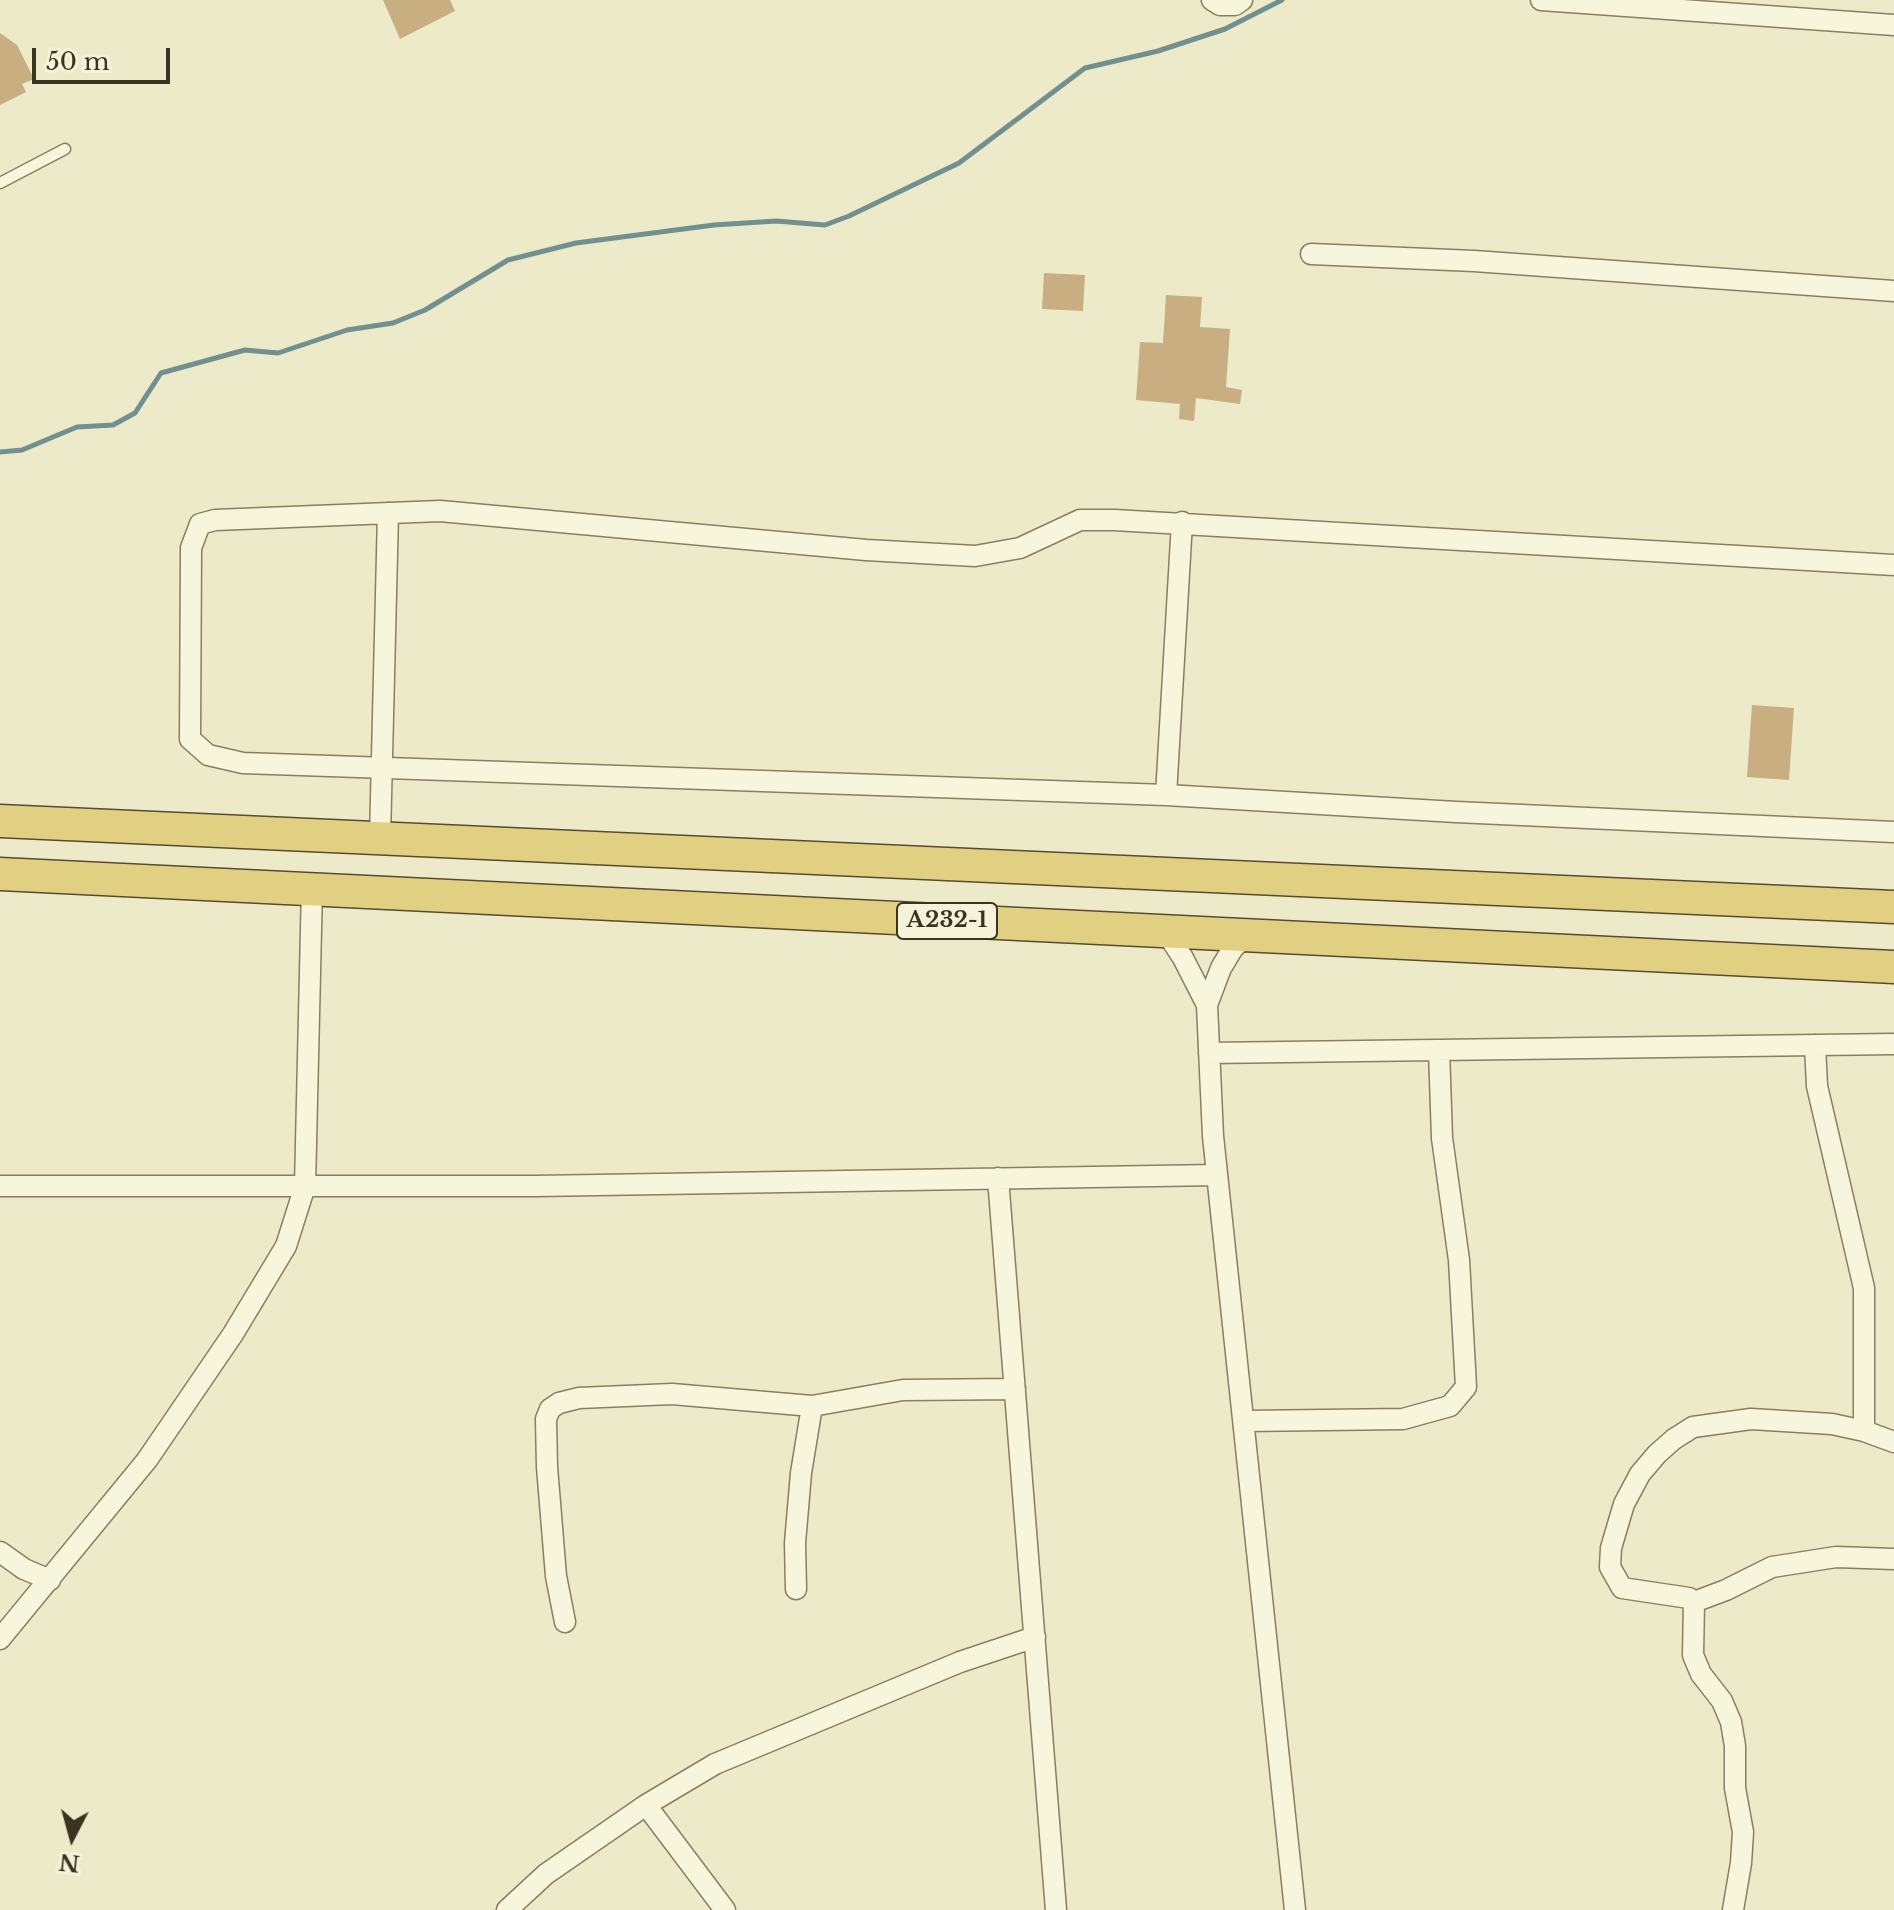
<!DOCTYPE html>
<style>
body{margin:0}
#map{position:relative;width:1894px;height:1910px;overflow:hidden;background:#edeaca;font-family:"Libre Baskerville",serif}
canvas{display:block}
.north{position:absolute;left:32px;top:1798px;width:80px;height:80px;-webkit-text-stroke:6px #f5f2d9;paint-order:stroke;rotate:186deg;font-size:22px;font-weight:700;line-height:32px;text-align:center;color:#3a3321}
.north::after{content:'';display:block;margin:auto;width:28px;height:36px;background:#3a3321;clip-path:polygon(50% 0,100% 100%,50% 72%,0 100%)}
.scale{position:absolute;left:32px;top:48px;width:138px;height:36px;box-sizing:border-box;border:4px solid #3a3321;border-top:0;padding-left:10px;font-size:24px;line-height:28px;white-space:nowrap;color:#3a3321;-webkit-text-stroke:6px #f5f2d9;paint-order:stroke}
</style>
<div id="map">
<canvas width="1894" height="1910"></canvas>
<div class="north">N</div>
<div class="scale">50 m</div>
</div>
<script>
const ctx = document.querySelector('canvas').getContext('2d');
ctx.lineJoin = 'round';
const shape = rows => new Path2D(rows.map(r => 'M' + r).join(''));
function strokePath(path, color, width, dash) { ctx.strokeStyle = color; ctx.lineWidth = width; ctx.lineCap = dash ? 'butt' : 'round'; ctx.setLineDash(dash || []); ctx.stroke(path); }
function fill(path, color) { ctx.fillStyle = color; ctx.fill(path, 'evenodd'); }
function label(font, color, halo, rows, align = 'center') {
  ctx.font = font + ' "Libre Baskerville",serif'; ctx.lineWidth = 6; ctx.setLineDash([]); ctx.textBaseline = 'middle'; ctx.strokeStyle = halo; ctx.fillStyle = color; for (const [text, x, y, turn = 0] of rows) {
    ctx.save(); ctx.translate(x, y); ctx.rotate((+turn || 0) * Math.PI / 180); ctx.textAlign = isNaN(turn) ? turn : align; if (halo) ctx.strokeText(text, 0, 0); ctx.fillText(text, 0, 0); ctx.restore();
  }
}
strokePath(shape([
 [0,452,22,450,77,427,113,425,135,413,161,373,245,350,278,353,347,330,393,323,425,310,508,260,576,243,714,225,776,221,825,225,849,216,959,163,1085,68,1158,51,1225,29,1282,0]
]), '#71908f', 5);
fill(shape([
 [383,0,450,0,455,11,400,39],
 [0,33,17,45,34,79,22,84,26,92,0,105],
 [1044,273,1085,275,1083,311,1042,309],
 [1166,295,1202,297,1200,327,1230,329,1226,387,1242,390,1240,404,1196,398,1194,421,1179,419,1180,404,1136,400,1140,342,1163,343],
 [1752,705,1794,708,1789,780,1747,777]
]), '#c9ae81');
const service = shape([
 [0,183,65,149]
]);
const minor = shape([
 [1212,0,1220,5,1235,5,1242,0],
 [1541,0,1894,25],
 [1311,254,1474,261,1894,291],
 [1894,565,1114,520,1080,520,1020,548,975,556,866,550,440,511,215,520,200,524,191,548,190,739,208,755,243,763,1166,795,1456,812,1894,832],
 [1166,795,1182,522],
 [380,838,388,513],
 [1166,932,1183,958,1207,1005],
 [1247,936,1233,948,1221,968,1207,1005,1213,1136,1295,1910],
 [1815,1045,1817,1086,1864,1288,1864,1431],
 [1209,1053,1894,1044],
 [998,1178,1056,1910],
 [0,1186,536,1186,1217,1175],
 [1245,1421,1403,1419,1450,1406,1466,1387,1459,1260,1442,1138,1439,1050],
 [1894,1442,1864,1431,1832,1424,1751,1419,1693,1427,1674,1439,1657,1454,1640,1474,1624,1504,1611,1548,1610,1567,1622,1588,1689,1598,1694,1602,1726,1590,1772,1567,1836,1557,1894,1559],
 [0,1552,24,1569,50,1580],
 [796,1589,795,1543,801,1473,812,1406],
 [1694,1602,1693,1655,1701,1674,1722,1701,1731,1722,1735,1746,1735,1788,1743,1832,1741,1863,1733,1910],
 [565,1622,556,1576,547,1467,546,1419,550,1409,559,1403,579,1398,672,1394,812,1406,903,1390,1015,1389],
 [0,1639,147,1460,233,1334,286,1246,305,1186,312,887],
 [646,1805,725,1910],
 [507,1910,546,1874,646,1805,715,1764,960,1662,1035,1637]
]);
const trunk = shape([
 [0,821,1894,907],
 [0,874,1894,967]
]);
strokePath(service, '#897e5f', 13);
strokePath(minor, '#897e5f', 23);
strokePath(trunk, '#574b32', 35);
strokePath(service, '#f8f5dd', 10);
strokePath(minor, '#f8f5dd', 20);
strokePath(trunk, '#e2d082', 32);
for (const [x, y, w] of [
 [947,921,100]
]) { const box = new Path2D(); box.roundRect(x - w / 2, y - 18, w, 36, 6); ctx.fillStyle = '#f5f2d9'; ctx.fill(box); strokePath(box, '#3a3321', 2); }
label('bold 22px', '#3a3321', null, [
 ["A232-1",947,921]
]);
</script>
